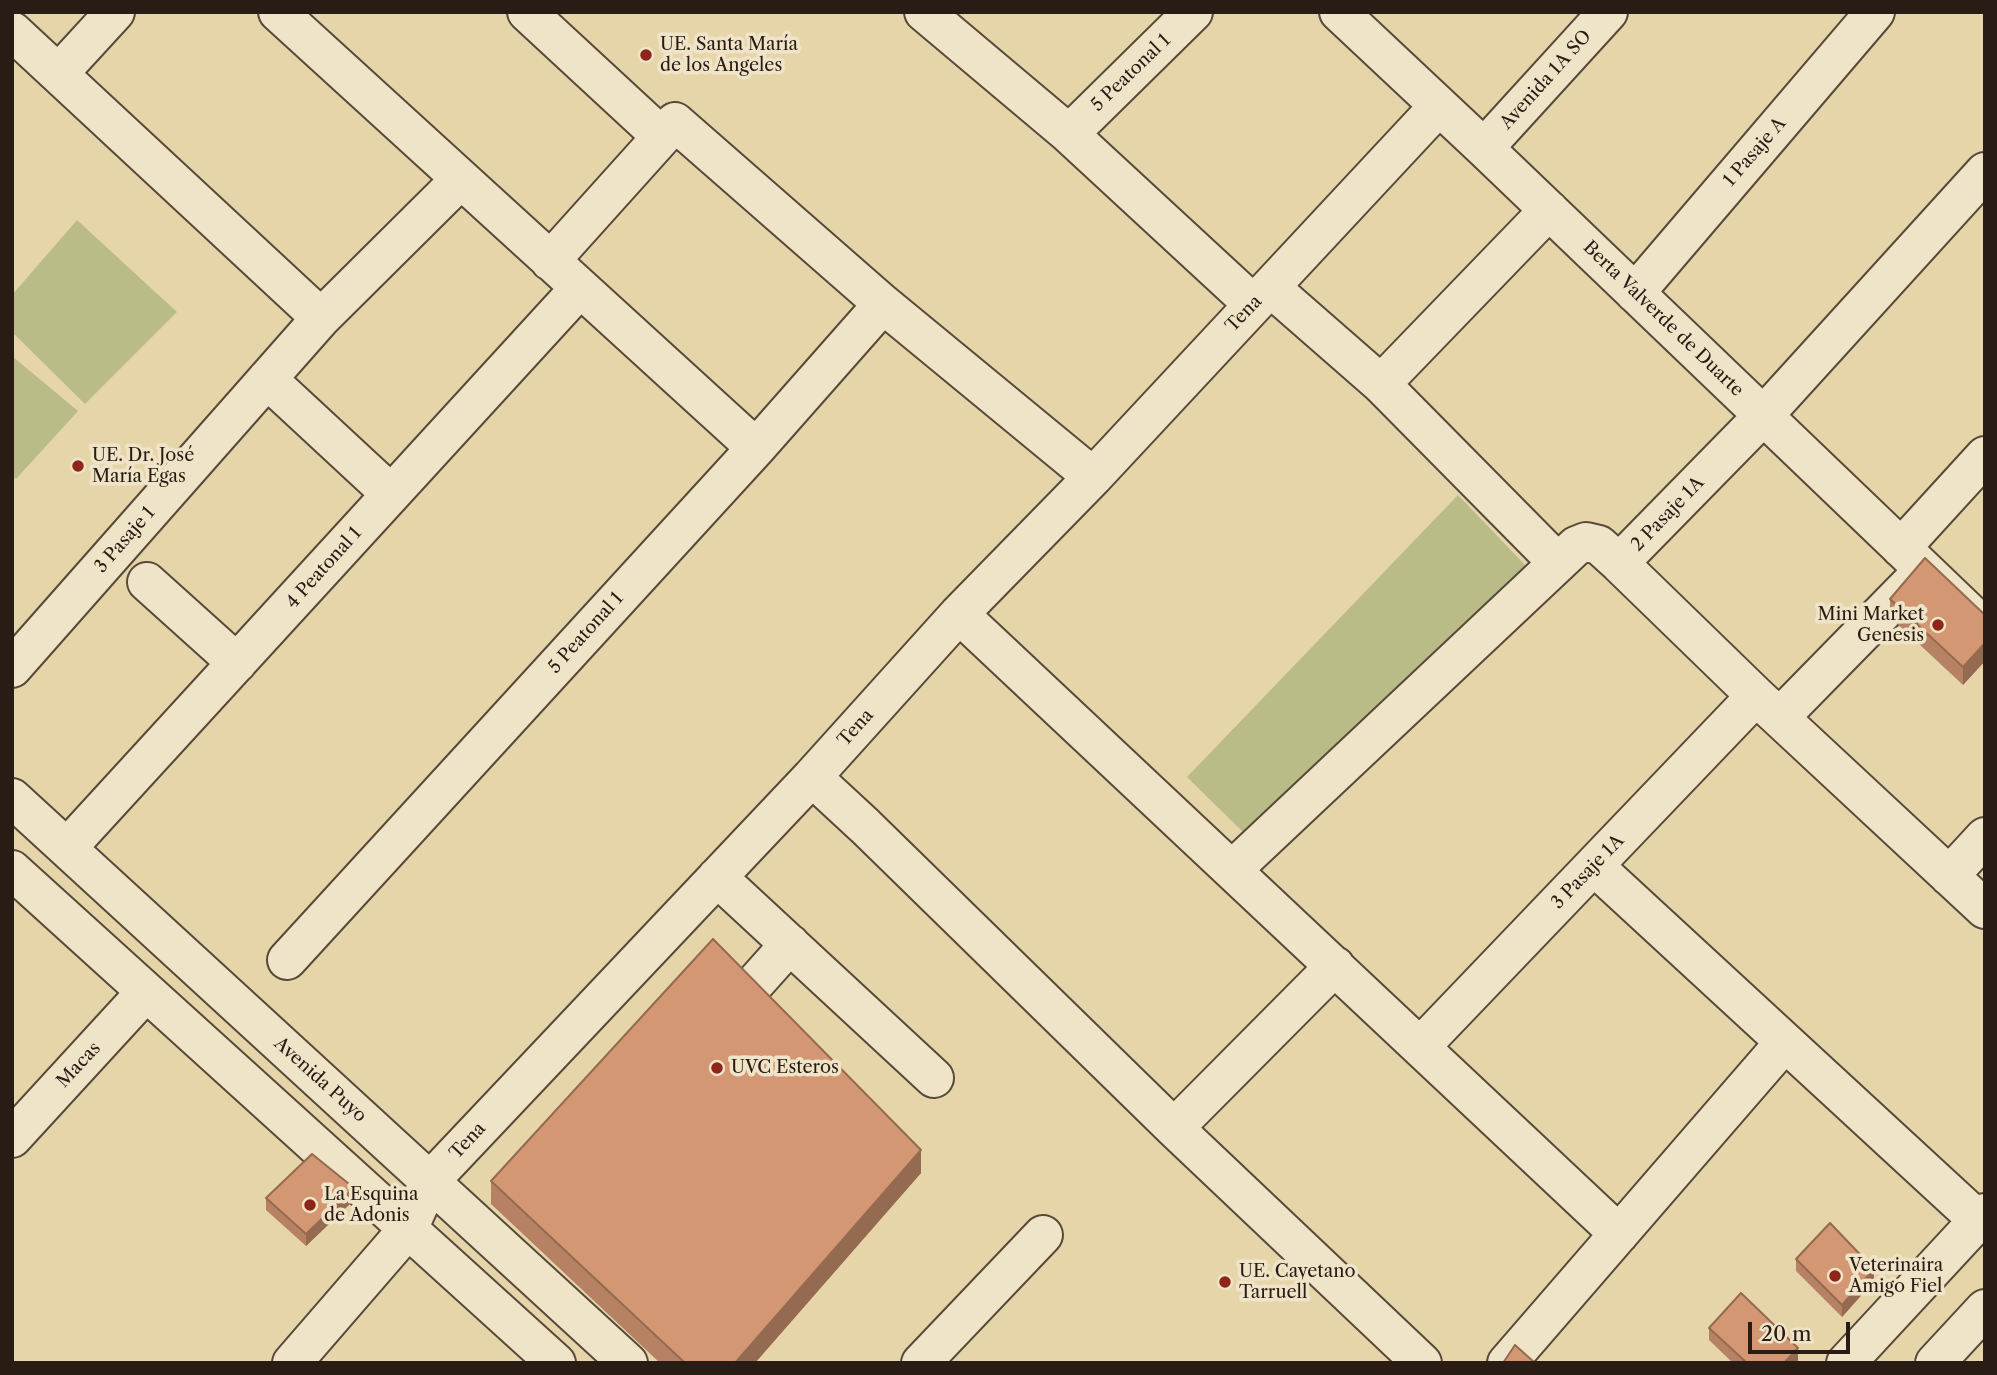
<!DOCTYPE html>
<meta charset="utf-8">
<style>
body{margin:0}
#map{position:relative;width:1997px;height:1375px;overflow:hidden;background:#e7d5aa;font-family:"Libre Caslon Text",serif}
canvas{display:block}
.frame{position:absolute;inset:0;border:14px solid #281c14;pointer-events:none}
.scale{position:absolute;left:1748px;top:1322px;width:102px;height:32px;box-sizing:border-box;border:4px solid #281c14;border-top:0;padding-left:9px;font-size:21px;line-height:24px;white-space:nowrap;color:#281c14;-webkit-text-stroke:5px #efe4c8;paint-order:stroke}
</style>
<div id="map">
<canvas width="1997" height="1375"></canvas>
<div class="frame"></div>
<div class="scale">20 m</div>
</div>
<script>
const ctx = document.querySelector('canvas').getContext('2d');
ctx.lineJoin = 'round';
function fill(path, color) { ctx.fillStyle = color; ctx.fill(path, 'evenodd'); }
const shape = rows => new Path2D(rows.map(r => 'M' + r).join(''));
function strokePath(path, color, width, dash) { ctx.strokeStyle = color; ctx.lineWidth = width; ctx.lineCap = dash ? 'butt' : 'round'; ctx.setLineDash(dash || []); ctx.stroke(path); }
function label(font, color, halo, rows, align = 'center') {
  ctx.font = font + ' "Libre Caslon Text",serif'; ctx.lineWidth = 7; ctx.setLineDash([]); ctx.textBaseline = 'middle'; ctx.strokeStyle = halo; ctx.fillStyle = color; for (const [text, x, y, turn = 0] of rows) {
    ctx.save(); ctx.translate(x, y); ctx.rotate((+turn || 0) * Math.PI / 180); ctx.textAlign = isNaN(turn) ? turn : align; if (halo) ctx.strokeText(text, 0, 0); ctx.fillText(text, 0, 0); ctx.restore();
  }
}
fill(shape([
 [77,220,177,312,85,404,12,332,12,295],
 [12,356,78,411,16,479,12,476],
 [1458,495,1527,567,1245,834,1187,777]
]), '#b9bc86');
const minor = shape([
 [278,12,756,448],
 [527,12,661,136],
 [924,12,1069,134,1253,304],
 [1339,12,1484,148,1985,628],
 [12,31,321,318],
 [59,73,115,12],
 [1069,134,1193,12],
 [1484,148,1608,12],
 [550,261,675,122,883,304,1093,477],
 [1270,287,1381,384,1558,563],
 [1635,293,1875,12],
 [267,379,391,494],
 [1381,384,1549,210],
 [1901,548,1985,456],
 [1619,563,1764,415,1985,172],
 [147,582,237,663],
 [959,614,1619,1234],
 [12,668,321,318,461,179],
 [1780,717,1924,570],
 [812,777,865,826,1174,1128,1335,966],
 [12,798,628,1363],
 [67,848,580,288],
 [1594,866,1978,1220],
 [12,870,556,1363],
 [1232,870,1558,563,1576,546,1586,542,1599,545,1619,563,1756,696,1985,909],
 [1949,876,1985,837],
 [717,877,934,1078],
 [287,960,756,448,883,304],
 [748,991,790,944],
 [1420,1047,1756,696],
 [1174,1128,1422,1363],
 [12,1138,146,992],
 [292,1363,408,1229,430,1181,812,777,959,614,1093,477,1438,107],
 [921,1363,1043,1235],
 [1507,1363,1785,1042],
 [1846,1363,1985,1213],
 [1935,1363,1985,1309]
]);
strokePath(minor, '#584a3a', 42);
strokePath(minor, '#efe4c8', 38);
fill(shape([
 [1890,599,1985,615,1985,661,1963,685,1890,617],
 [921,1173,755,1363,660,1363,491,1204,491,1181],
 [266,1198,354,1200,306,1246,266,1210],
 [1796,1259,1874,1281,1842,1317,1796,1271],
 [1709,1328,1798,1360,1796,1363,1733,1363,1709,1340]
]), '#b68263');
fill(shape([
 [1985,643,1985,661,1963,685,1963,667],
 [921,1150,921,1173,755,1363,735,1363],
 [354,1188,354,1200,306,1246,306,1234],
 [1874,1269,1874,1281,1842,1317,1842,1305],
 [1798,1348,1798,1360,1796,1363,1784,1363]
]), '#946a50');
const building = shape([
 [1925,558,1985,615,1985,643,1963,667,1890,599,1925,558],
 [713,939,921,1150,735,1363,685,1363,491,1181,713,939],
 [312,1154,354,1188,306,1234,266,1198,312,1154],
 [1830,1223,1874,1269,1842,1305,1796,1259,1830,1223],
 [1741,1293,1798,1348,1784,1363,1747,1363,1709,1328,1741,1293],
 [1515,1345,1535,1363,1503,1363,1515,1345]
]);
fill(building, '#d49773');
strokePath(building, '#946a50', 2);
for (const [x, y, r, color] of [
 [646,55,7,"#8f2418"],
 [78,466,7,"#8f2418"],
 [1938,625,7,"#8f2418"],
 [717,1068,7,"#8f2418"],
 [310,1205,7,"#8f2418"],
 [1835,1276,7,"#8f2418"],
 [1225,1282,7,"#8f2418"]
]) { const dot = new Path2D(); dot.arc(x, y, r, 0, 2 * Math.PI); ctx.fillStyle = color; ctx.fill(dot); strokePath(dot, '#efe4c8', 2.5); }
label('18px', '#281c14', '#efe4c8', [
 ["UE. Santa María",660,45],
 ["de los Angeles",660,66],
 ["UE. Dr. José",92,456],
 ["María Egas",92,477],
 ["Mini Market",1924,615,"right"],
 ["Genesis",1924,636,"right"],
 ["UVC Esteros",731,1068],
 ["La Esquina",324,1195],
 ["de Adonis",324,1216],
 ["Veterinaira",1849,1266],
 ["Amigo Fiel",1849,1287],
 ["UE. Cayetano",1239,1272],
 ["Tarruell",1239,1293]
], 'left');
label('18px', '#281c14', '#efe4c8', [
 ["5 Peatonal 1",1131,73,-44],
 ["Avenida 1A SO",1546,80,-48],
 ["1 Pasaje A",1755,152,-49],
 ["Tena",1244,314,-46],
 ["Berta Valverde de Duarte",1663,319,44],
 ["2 Pasaje 1A",1668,514,-46],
 ["3 Pasaje 1",125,540,-49],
 ["4 Peatonal 1",324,568,-48],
 ["5 Peatonal 1",586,633,-48],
 ["Tena",856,728,-48],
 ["3 Pasaje 1A",1588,872,-46],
 ["Macas",79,1065,-47],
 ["Avenida Puyo",320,1080,42],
 ["Tena",468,1141,-47]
]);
</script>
